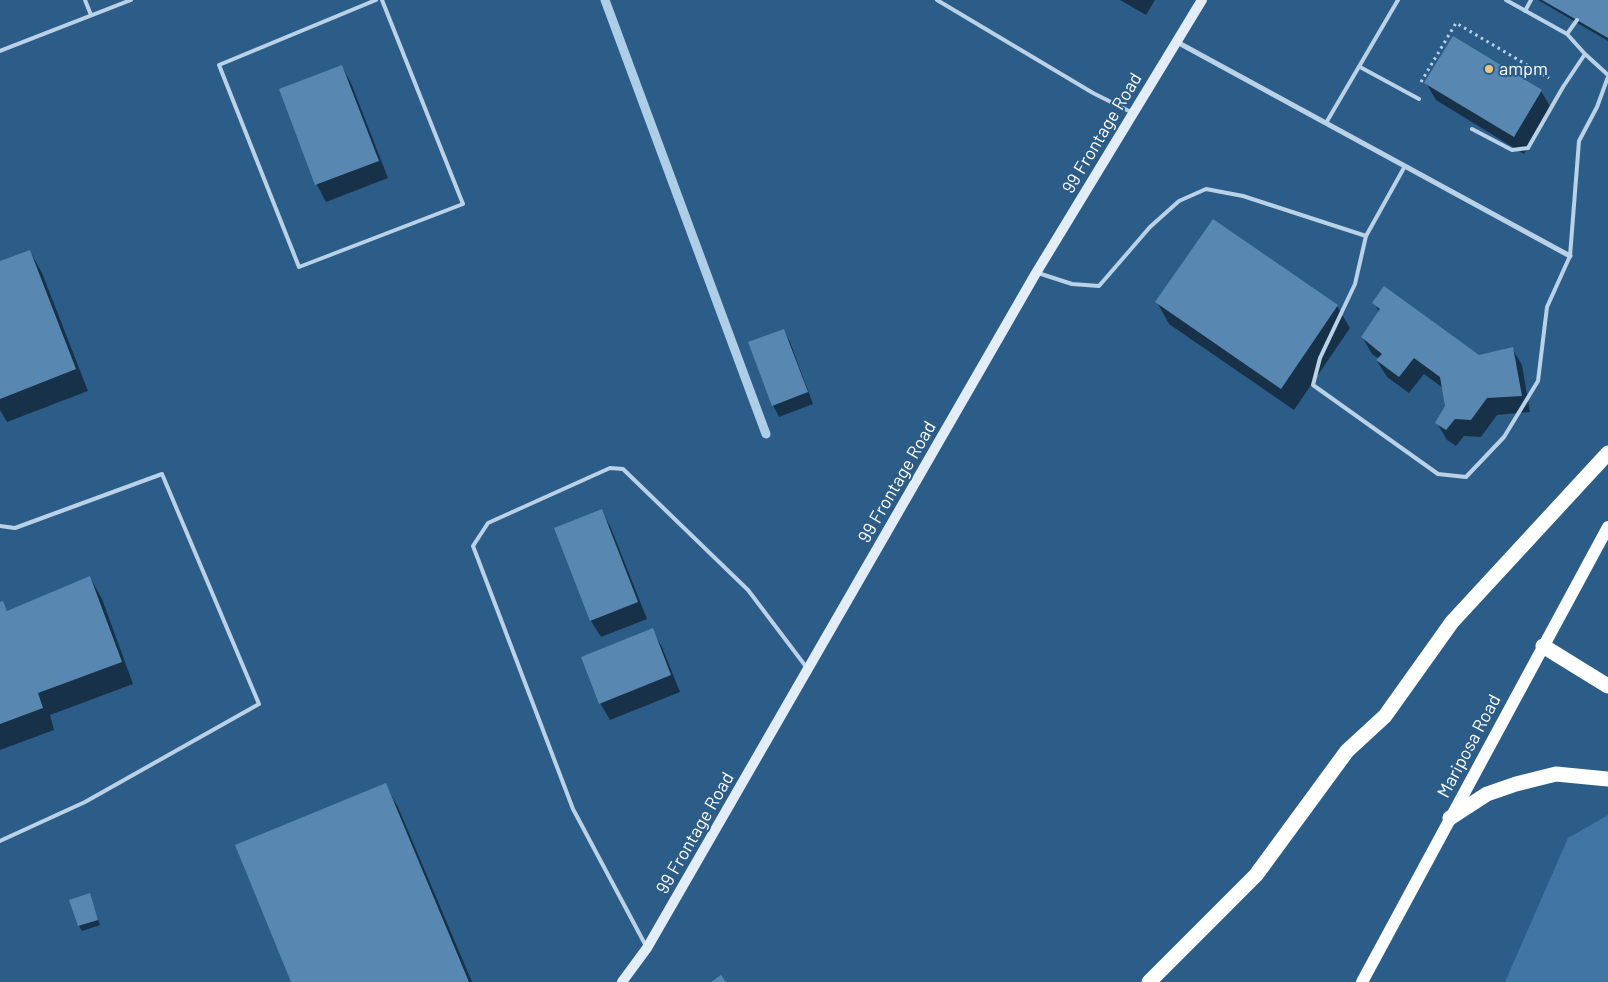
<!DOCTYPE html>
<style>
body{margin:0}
canvas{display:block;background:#2c5c88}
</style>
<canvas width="1608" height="982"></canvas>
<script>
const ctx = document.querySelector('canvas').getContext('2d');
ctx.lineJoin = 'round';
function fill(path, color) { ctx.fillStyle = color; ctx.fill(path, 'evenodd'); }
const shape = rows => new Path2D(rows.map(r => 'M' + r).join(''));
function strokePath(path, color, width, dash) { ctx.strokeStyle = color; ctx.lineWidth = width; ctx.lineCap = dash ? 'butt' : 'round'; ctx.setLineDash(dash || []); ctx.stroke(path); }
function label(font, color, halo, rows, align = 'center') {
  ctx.font = font + ' Barlow,sans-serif'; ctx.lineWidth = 4; ctx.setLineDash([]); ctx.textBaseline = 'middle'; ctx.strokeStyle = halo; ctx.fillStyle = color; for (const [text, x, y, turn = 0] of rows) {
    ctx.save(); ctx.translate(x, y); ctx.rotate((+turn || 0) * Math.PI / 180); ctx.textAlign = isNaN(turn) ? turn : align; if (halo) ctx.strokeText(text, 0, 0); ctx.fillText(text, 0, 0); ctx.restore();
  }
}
fill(shape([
 [1608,815,1608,982,1505,982,1568,838]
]), '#4175a4');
fill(shape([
 [1120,0,1155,0,1146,15],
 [1538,0,1608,0,1608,41],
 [342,66,351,83,388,178,326,202,317,185,281,90],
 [1426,83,1541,91,1551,108,1524,154,1436,100],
 [1213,221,1337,306,1350,328,1294,410,1169,324,1157,302],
 [30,251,42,273,88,391,7,422,0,410,0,263],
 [1374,303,1479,356,1512,348,1522,365,1530,412,1497,415,1481,437,1464,436,1456,446,1447,440,1437,423,1446,407,1443,388,1424,374,1409,393,1387,377,1377,361,1379,359,1372,354,1362,337,1380,313],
 [784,330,790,342,813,404,779,417,773,405],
 [602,511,611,528,647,619,601,637,591,621],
 [90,577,102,599,133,684,50,715,54,730,0,750,0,603,2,602,8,612],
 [652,630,662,647,680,692,610,720,600,703],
 [385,785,398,807,472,982,292,982],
 [89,895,100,925,82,931,79,926]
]), '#0007');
strokePath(shape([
 [605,0,766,434]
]), '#aecee8', 9);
fill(shape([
 [1542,0,1608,0,1608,38,1577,20],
 [1453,36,1542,90,1514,137,1424,83],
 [342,65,379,161,315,185,279,89],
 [1213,219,1338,305,1281,389,1155,302],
 [30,250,76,369,0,399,0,261],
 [1384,286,1479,355,1513,347,1522,396,1487,398,1471,420,1455,419,1446,430,1435,423,1445,406,1440,377,1414,358,1399,377,1376,360,1382,354,1361,337,1380,309,1372,303],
 [784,329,808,392,772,406,748,342],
 [602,509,638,602,590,621,554,528],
 [90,576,122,662,38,693,43,708,0,724,0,602,3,601,7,611],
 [653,628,671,675,599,704,581,657],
 [386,783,469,982,291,982,235,845],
 [90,893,98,920,78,926,69,900],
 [721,975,726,982,711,982]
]), '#5887b1');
strokePath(shape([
 [1421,82,1456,23,1549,78]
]), '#b9d2e8', 3, [2.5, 4]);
strokePath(shape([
 [85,0,91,15],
 [376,0,219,65,299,267,463,204,382,0],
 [937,0,1093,93,1131,112],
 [1506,0,1567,34,1585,54,1608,75],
 [1525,11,1531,0],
 [1567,34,1577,20],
 [0,51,131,0],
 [1360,67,1419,99],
 [1326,123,1398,0],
 [1472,129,1512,150,1528,148,1563,87,1585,54],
 [1405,166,1366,236,1355,284,1320,358,1313,385,1438,474,1466,477,1504,437,1538,381,1547,307,1570,256,1579,141,1597,107,1608,77],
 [1038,273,1072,284,1099,286,1150,227,1179,201,1206,189,1243,196,1366,236],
 [0,526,15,528,162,474,259,704,85,802,0,841],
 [646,946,573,809,473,546,488,523,610,468,623,469,748,590,807,668]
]), '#b9d2e8', 4);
strokePath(shape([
 [1177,42,1570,256]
]), '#b9d2e8', 5);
strokePath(shape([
 [622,982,647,948,1036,273,1202,0]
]), '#e2edf8', 10);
strokePath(shape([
 [1362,982,1608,527]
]), '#fafcfe', 12);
strokePath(shape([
 [1543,646,1608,686],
 [1450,818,1487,794,1516,784,1556,774,1608,779],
 [1149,982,1256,875,1347,751,1385,716,1452,622,1608,453]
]), '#fff', 15);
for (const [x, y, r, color] of [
 [1489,69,5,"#edc581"]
]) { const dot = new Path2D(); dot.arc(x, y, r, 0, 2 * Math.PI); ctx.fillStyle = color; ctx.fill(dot); strokePath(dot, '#2c5c88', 2); }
label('18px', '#fff', '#2c5c88', [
 ["ampm",1499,69]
], 'left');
label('18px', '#fff', '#2c5c88', [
 ["99 Frontage Road",1102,133,-59],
 ["99 Frontage Road",897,482,-60],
 ["Mariposa Road",1469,746,-62],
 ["99 Frontage Road",695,833,-60]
]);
</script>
